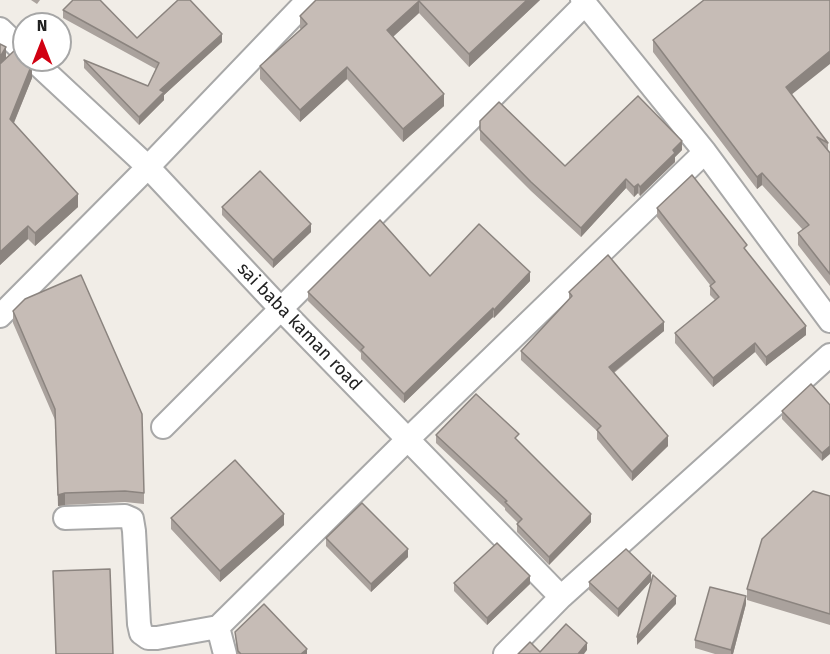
<!DOCTYPE html>
<style>
body{margin:0}
#map{position:relative;width:830px;height:654px;overflow:hidden;background:#f1ede7;font-family:"Fira Sans",sans-serif}
canvas{display:block}
.north{position:absolute;left:12px;top:12px;width:60px;height:60px;box-sizing:border-box;background:#fff;border:2px solid #a6a6a6;border-radius:50%;rotate:0deg;font-size:16px;font-weight:700;line-height:24px;text-align:center;color:#212121}
.north::after{content:'';display:block;margin:auto;width:21px;height:27px;background:#d10011;clip-path:polygon(50% 0,100% 100%,50% 72%,0 100%)}
</style>
<div id="map">
<canvas width="830" height="654"></canvas>
<div class="north">N</div>
</div>
<script>
const ctx = document.querySelector('canvas').getContext('2d');
ctx.lineJoin = 'round';
const shape = rows => new Path2D(rows.map(r => 'M' + r).join(''));
function strokePath(path, color, width, dash) { ctx.strokeStyle = color; ctx.lineWidth = width; ctx.lineCap = dash ? 'butt' : 'round'; ctx.setLineDash(dash || []); ctx.stroke(path); }
function fill(path, color) { ctx.fillStyle = color; ctx.fill(path, 'evenodd'); }
function label(font, color, halo, rows, align = 'center') {
  ctx.font = font + ' "Fira Sans",sans-serif'; ctx.lineWidth = 4.5; ctx.setLineDash([]); ctx.textBaseline = 'middle'; ctx.strokeStyle = halo; ctx.fillStyle = color; for (const [text, x, y, turn = 0] of rows) {
    ctx.save(); ctx.translate(x, y); ctx.rotate((+turn || 0) * Math.PI / 180); ctx.textAlign = isNaN(turn) ? turn : align; if (halo) ctx.strokeText(text, 0, 0); ctx.fillText(text, 0, 0); ctx.restore();
  }
}
const minor = shape([
 [582,0,705,152,830,321],
 [0,29,24,52],
 [33,60,148,167,280,308,561,597],
 [0,316,148,167,308,0],
 [163,427,585,4],
 [65,518,125,516,132,519,134,531,139,624,141,633,148,638,157,638,218,627,407,440,705,152],
 [218,627,225,654],
 [505,654,561,597,830,355]
]);
strokePath(minor, '#a8a8a8', 26);
strokePath(minor, '#fff', 22);
fill(shape([
 [31,0,40,0,37,4],
 [316,0,540,0,469,67,419,13,393,37,444,106,403,142,347,79,300,122,260,79,260,66,301,30,300,28,300,16],
 [63,10,137,38,222,42,164,95,164,100,139,125,84,68,84,60,148,86,156,69,63,18],
 [653,40,791,95,828,143,828,151,830,153,830,286,798,245,798,233,803,230,762,185,757,189,653,52],
 [0,44,6,59,32,78,14,123,78,207,35,246,28,239,0,265],
 [480,121,565,166,682,150,675,157,675,162,640,196,638,193,634,197,626,188,581,237,531,191,480,140],
 [222,207,311,232,273,268,222,215],
 [657,208,747,252,806,335,766,366,755,352,713,387,675,343,675,333,715,300,710,295,710,285,657,217],
 [430,276,530,281,494,318,493,317,404,403,361,359,361,353,308,301,308,292],
 [569,292,664,331,614,373,668,446,632,481,597,439,597,431,521,360,521,351,569,299],
 [13,311,144,493,144,504,125,502,65,505,58,506,55,420,13,323],
 [830,405,822,461,782,419,782,411],
 [436,435,519,442,591,522,549,565,517,532,517,524,518,523,505,510,505,508,436,443],
 [830,496,830,625,747,600,747,589],
 [171,518,284,525,220,582,171,529],
 [326,538,408,557,371,592,326,546],
 [651,581,618,617,589,590,589,582],
 [454,583,530,584,487,625,454,591],
 [746,604,733,654,715,654,695,648,695,640],
 [235,632,307,654,237,654]
]), '#aaa29d');
fill(shape([
 [527,0,540,0,469,67,469,54],
 [419,1,419,13,387,42,387,30],
 [222,34,222,42,164,95,164,100,139,125,139,117,160,90],
 [6,47,6,60,0,70,0,57],
 [830,51,830,64,786,99,786,87],
 [32,64,32,78,10,132,10,119],
 [347,67,347,79,300,122,300,110],
 [444,94,444,106,403,142,403,129],
 [682,141,682,150,675,157,675,162,640,196,640,187,673,150],
 [762,173,762,185,757,189,757,177],
 [626,179,626,188,581,237,581,228],
 [638,184,638,193,634,197,634,187],
 [78,194,78,207,35,246,35,233],
 [311,224,311,232,273,268,273,260],
 [28,226,28,239,0,265,0,252],
 [530,272,530,281,494,318,494,310],
 [493,308,493,317,404,403,404,394],
 [664,322,664,331,609,376,609,367],
 [806,326,806,335,766,366,766,357],
 [755,343,755,352,713,387,713,378],
 [668,436,668,446,632,481,632,472],
 [830,446,830,454,822,461,822,453],
 [65,493,65,505,58,506,58,495],
 [284,514,284,525,220,582,220,571],
 [591,514,591,522,549,565,549,557],
 [408,549,408,557,371,592,371,584],
 [651,573,651,581,618,617,618,609],
 [530,576,530,584,487,625,487,618],
 [676,596,676,604,637,645,637,637],
 [746,596,746,604,733,654,731,654,731,650],
 [587,643,587,650,584,654,578,654],
 [307,649,307,654,301,654]
]), '#8b847f');
const building = shape([
 [73,0,100,0,137,38,178,0,190,0,222,34,160,90,164,92,139,117,84,60,148,86,159,63,63,10,73,0],
 [316,0,527,0,469,54,419,1,387,30,444,94,403,129,347,67,300,110,260,66,307,24,300,16,316,0],
 [704,0,830,0,830,51,786,87,828,143,817,137,830,153,830,274,798,233,809,225,762,173,757,177,653,40,704,0],
 [0,44,6,47,0,57,0,44],
 [15,50,21,53,24,56,24,60,28,60,32,64,10,119,78,194,35,233,28,226,0,252,0,64,15,50],
 [638,96,682,141,673,150,675,153,640,187,638,184,634,187,626,179,581,228,531,182,480,130,480,121,499,102,565,166,638,96],
 [260,171,311,224,273,260,222,207,260,171],
 [692,175,747,245,744,248,806,326,766,357,755,343,713,378,675,333,719,297,710,286,715,282,657,208,692,175],
 [380,220,430,276,479,224,530,272,494,310,493,308,404,394,361,350,364,347,308,292,380,220],
 [608,255,664,322,609,367,668,436,632,472,597,430,601,426,521,351,572,296,569,292,608,255],
 [81,275,142,414,144,493,125,491,65,493,58,495,55,409,13,311,25,299,81,275],
 [811,384,830,405,830,446,822,453,782,411,811,384],
 [476,394,519,434,515,438,591,514,549,557,517,524,522,519,505,502,507,501,436,435,476,394],
 [235,460,284,514,220,571,171,518,235,460],
 [813,491,830,496,830,614,747,589,762,539,813,491],
 [362,503,408,549,371,584,326,538,362,503],
 [497,543,530,576,487,618,454,583,497,543],
 [626,549,651,573,618,609,589,582,626,549],
 [110,569,113,654,56,654,53,571,110,569],
 [653,575,676,596,637,637,653,575],
 [710,587,746,596,731,650,695,640,710,587],
 [264,604,307,649,301,654,241,654,238,651,235,632,264,604],
 [566,624,587,643,578,654,518,654,530,642,540,652,566,624]
]);
fill(building, '#c6bcb6');
strokePath(building, '#8b847f', 1.5);
label('18px', '#212121', '#fff', [
 ["sai baba kaman road",299,327,46]
]);
</script>
